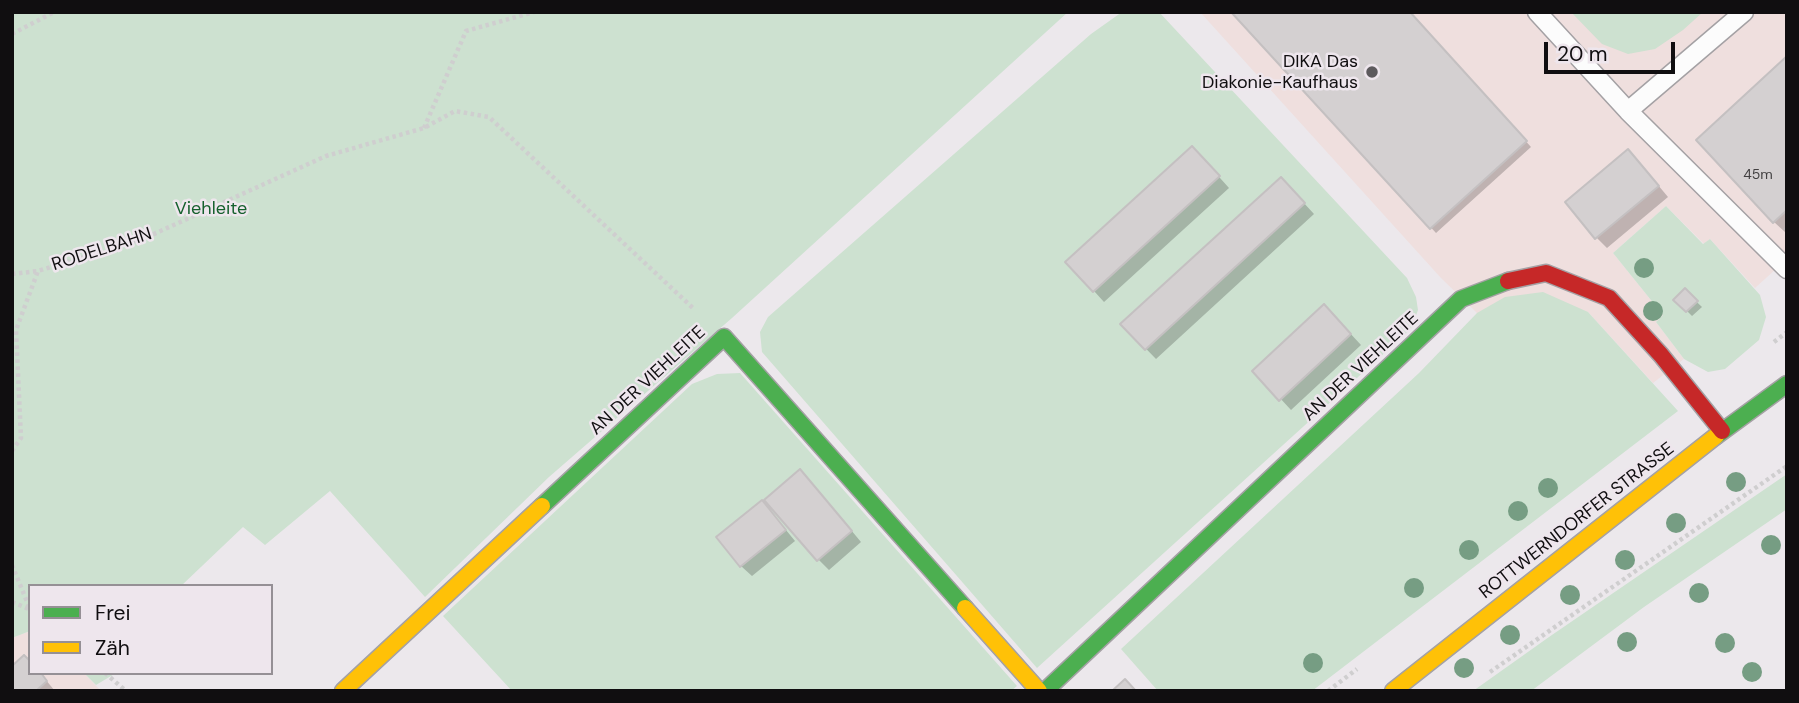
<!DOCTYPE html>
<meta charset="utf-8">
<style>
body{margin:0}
#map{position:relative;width:1799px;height:703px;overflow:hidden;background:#ece8ec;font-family:"DM Sans",sans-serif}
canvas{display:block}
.frame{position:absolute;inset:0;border:14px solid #100e10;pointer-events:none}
.legend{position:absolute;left:28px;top:584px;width:245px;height:91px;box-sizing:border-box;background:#eee6ed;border:2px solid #959095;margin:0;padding:9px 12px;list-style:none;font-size:21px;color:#100e10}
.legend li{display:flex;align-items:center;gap:14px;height:35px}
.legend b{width:35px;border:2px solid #959095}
.scale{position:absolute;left:1544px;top:42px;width:131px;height:32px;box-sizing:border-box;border:4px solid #100e10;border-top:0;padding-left:9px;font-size:21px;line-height:24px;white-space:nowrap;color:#100e10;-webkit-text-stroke:5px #eee6ed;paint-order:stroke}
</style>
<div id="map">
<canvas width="1799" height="703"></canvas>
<div class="frame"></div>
<ul class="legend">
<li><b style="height:9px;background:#4caf50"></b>Frei</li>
<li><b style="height:9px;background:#ffc107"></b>Zäh</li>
</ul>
<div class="scale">20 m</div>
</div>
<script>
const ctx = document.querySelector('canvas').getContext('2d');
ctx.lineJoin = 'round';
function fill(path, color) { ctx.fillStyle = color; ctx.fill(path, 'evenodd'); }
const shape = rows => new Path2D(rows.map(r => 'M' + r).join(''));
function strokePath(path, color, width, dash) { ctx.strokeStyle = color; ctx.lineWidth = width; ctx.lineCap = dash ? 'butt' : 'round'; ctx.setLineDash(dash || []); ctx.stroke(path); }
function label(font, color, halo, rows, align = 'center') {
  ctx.font = font + ' "DM Sans",sans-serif'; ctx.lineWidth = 5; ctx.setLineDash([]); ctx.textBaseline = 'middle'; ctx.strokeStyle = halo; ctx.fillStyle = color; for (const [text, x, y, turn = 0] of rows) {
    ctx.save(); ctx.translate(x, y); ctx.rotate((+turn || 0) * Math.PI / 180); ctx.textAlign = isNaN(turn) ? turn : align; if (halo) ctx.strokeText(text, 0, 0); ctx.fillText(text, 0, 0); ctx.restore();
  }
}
fill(shape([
 [1200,12,1787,12,1787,226,1783,229,1787,231,1787,259,1755,288,1710,239,1704,244,1666,206,1613,253,1663,315,1656,322,1684,359,1653,383,1588,312,1477,313,1441,278],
 [30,631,30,673,84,673,101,691,12,691,12,638]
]), '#efdfde');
fill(shape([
 [12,12,1068,12,732,318,549,477,425,597,330,491,265,545,243,527,181,586,30,586,30,631,12,638],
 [1122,12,1159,12,1407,278,1416,297,1418,310,1411,329,1037,668,762,352,760,332,768,317,1091,34],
 [1571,12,1703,12,1683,30,1655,49,1628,54,1602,44],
 [1666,206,1703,244,1710,239,1760,295,1766,317,1759,340,1725,369,1708,372,1684,359,1656,322,1663,315,1613,253],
 [1543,292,1588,312,1678,411,1312,691,1158,691,1121,649,1419,373,1477,313,1505,297],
 [740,373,1017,686,1011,691,512,691,443,616,692,384,717,374],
 [1787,474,1787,509,1644,607,1531,691,1473,691,1549,637],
 [84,673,116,673,96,685]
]), '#cde1d0');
fill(shape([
 [1234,12,1409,12,1531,147,1436,233],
 [1787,59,1787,230,1785,232,1774,222],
 [1203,159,1229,188,1104,302,1094,291],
 [1638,161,1668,197,1607,248,1596,237],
 [1291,189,1314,214,1156,359,1122,324],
 [1685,291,1702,307,1692,316,1676,300],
 [1335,317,1361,345,1291,410,1255,371],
 [811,482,861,542,829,570,818,559],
 [772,513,795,541,752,576,741,566],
 [30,673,40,673,55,691,12,691]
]), '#0003');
const building = shape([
 [1231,12,1410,12,1527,141,1430,229,1231,12],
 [1787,56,1787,210,1773,223,1696,140,1787,56],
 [1192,146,1220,176,1093,292,1065,262,1192,146],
 [1628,149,1659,186,1595,239,1565,202,1628,149],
 [1281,177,1305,203,1145,350,1120,324,1281,177],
 [1685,288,1698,301,1686,312,1673,300,1685,288],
 [1324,304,1351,334,1279,401,1252,371,1324,304],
 [800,469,852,531,817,561,764,500,800,469],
 [762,500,786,530,740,567,716,537,762,500],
 [24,655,30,661,30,673,41,673,47,681,36,691,12,691,12,666,24,655],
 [1125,679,1136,691,1112,691,1125,679]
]);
fill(building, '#d4d0d1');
strokePath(building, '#c4c0c1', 2);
const lane = shape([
 [1537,12,1628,111,1787,269],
 [1628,111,1744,12]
]);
const fast = shape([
 [1716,436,1787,384],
 [542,506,724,337,965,608],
 [1045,691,1461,299,1508,281]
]);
const slow = shape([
 [965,608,1039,691],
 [343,691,542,506],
 [1393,691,1716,436]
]);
const jam = shape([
 [1508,281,1546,273,1609,298,1661,355,1722,431]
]);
strokePath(lane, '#a4a1a4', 21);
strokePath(fast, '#a4a1a4', 19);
strokePath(slow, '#a4a1a4', 19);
strokePath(jam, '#a4a1a4', 19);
strokePath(shape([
 [12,34,54,12],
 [424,128,466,31,534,12],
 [12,274,38,271,145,238,326,156,424,128,455,111,489,117,695,310],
 [1774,342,1787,332],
 [12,451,21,438,16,330,38,271],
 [12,565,30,609],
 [12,602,29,609],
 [1490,672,1787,466],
 [105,673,126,691],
 [1328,691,1357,669]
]), '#cfcecf', 4.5, [3.5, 3.5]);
strokePath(lane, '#fcfcfc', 18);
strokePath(fast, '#4caf50', 16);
strokePath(slow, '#ffc107', 16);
strokePath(jam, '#c62828', 16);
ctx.fillStyle = '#769d83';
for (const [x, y] of [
 [1644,268],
 [1653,311],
 [1736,482],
 [1548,488],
 [1518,511],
 [1676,523],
 [1771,545],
 [1469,550],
 [1625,560],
 [1414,588],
 [1699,593],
 [1570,595],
 [1510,635],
 [1627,642],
 [1725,643],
 [1313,663],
 [1464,668],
 [1752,672]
]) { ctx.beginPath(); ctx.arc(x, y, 10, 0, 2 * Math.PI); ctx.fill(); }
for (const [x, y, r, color] of [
 [1372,72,7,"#5d5a5d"]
]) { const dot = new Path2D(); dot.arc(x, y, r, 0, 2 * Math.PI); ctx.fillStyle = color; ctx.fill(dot); strokePath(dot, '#eee6ed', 2.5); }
label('14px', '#424041', null, [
 ["45m",1758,175]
]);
label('18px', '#100e10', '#eee6ed', [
 ["DIKA Das",1358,62],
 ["Diakonie-Kaufhaus",1358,83]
], 'right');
label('18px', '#15602d', '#eee6ed', [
 ["Viehleite",211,209]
]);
label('18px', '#100e10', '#eee6ed', [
 ["RODELBAHN",102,250,-18],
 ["AN DER VIEHLEITE",1361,367,-43],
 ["AN DER VIEHLEITE",648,381,-43],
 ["ROTTWERNDORFER STRASSE",1577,521,-38]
]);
</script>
